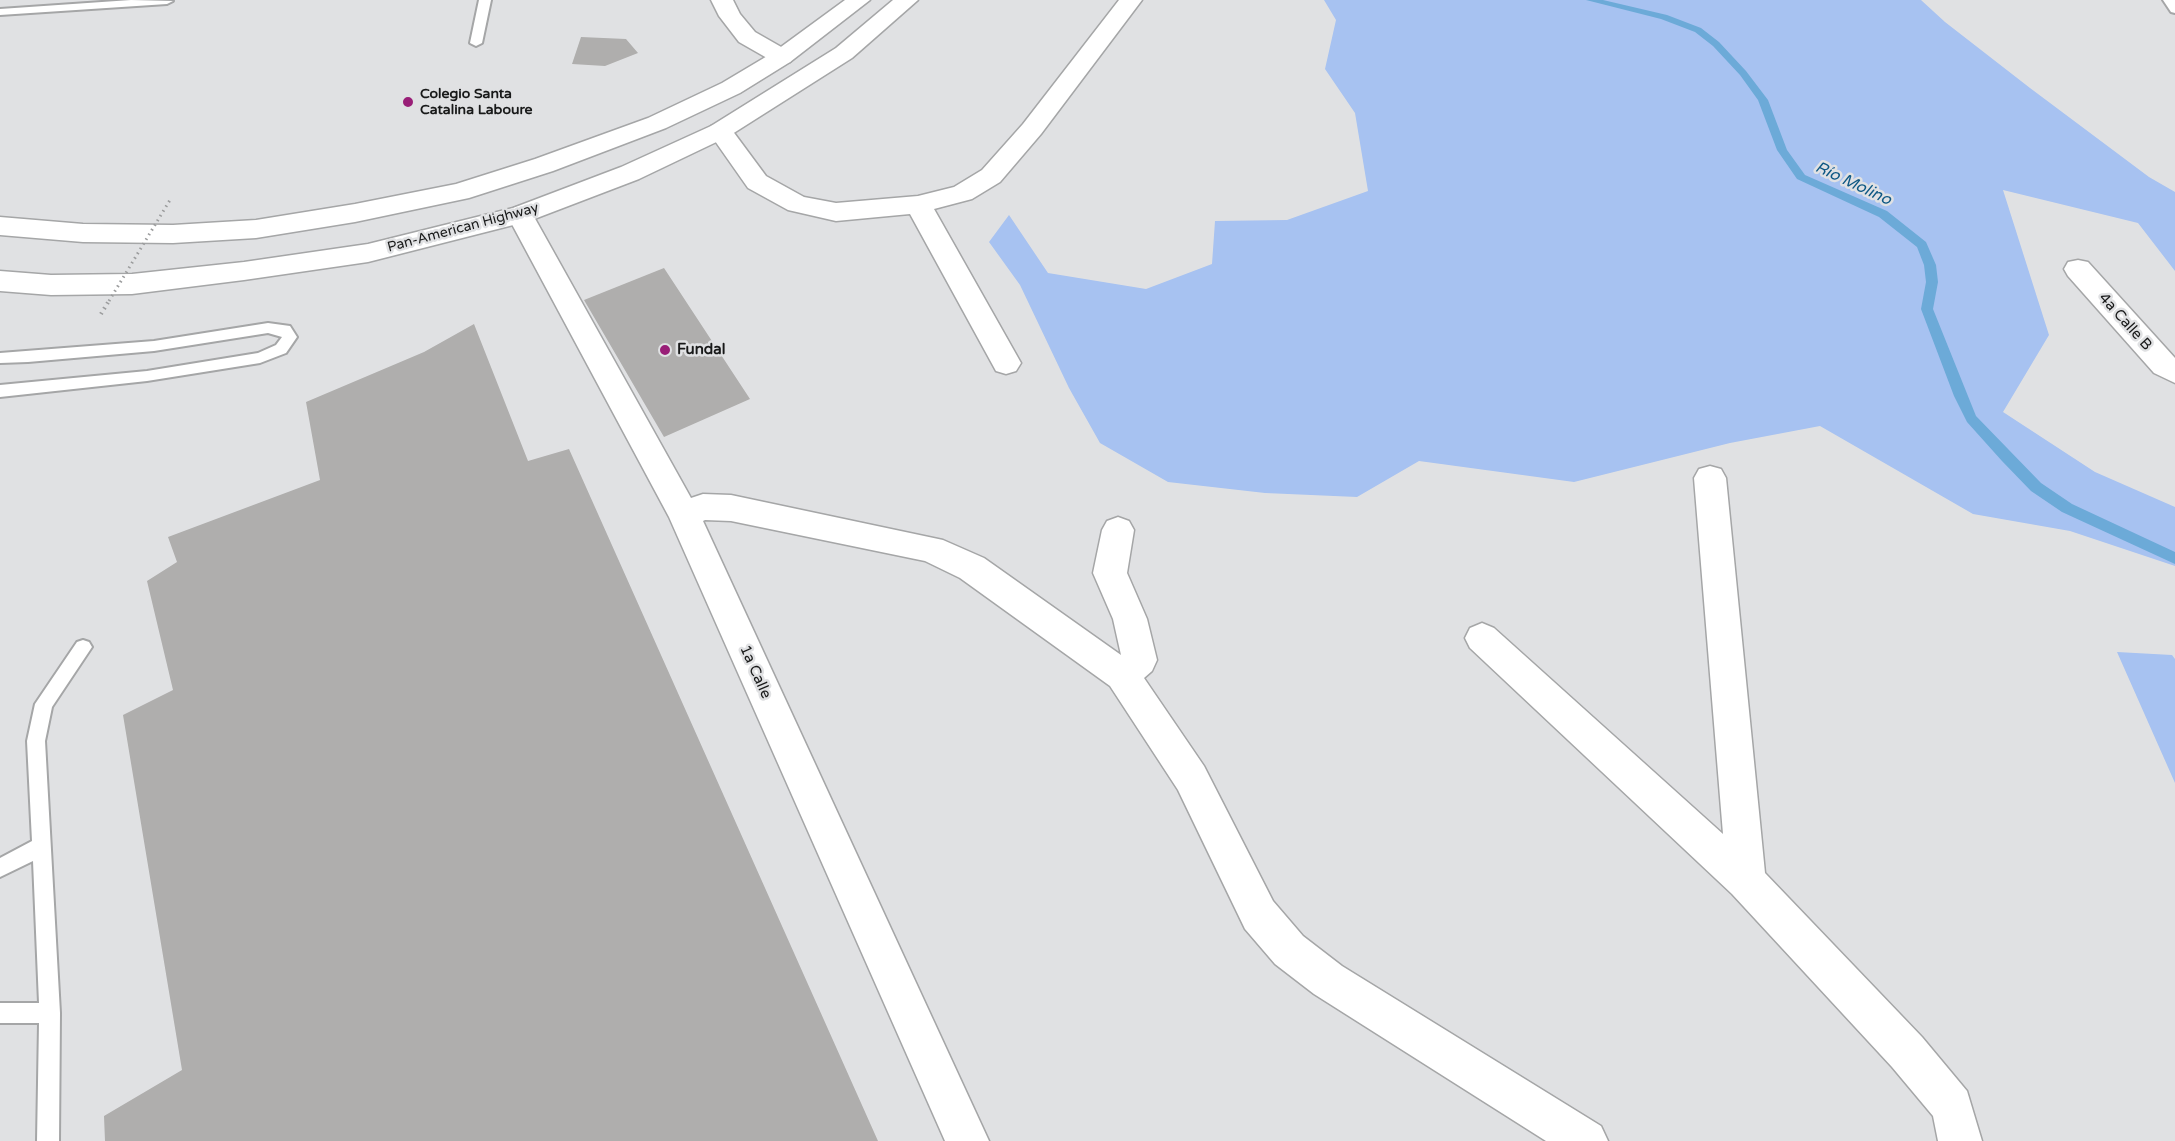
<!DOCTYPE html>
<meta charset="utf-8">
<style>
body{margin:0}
canvas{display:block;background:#e0e1e3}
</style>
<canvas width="2175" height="1141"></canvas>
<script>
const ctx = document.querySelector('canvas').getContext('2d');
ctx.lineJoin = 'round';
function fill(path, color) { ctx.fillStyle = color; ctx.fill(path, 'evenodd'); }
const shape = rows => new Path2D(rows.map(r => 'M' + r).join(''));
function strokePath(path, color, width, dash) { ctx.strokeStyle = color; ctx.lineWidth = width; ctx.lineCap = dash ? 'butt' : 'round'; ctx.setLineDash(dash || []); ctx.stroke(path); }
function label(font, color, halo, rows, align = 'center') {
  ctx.font = font + ' "Varela Round",sans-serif'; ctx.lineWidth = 5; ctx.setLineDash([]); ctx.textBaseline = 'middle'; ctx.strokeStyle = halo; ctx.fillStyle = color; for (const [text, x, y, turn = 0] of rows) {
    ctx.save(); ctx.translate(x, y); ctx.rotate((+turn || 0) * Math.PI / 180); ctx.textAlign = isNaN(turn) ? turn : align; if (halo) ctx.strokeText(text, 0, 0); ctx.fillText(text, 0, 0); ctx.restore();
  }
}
fill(shape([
 [1324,0,1921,0,1945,22,2030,88,2149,177,2175,192,2175,271,2138,223,2003,190,2049,335,2003,412,2095,472,2175,507,2175,566,2070,531,1973,514,1820,426,1730,443,1574,482,1419,461,1357,497,1265,493,1168,482,1100,443,1069,388,1020,285,989,242,1009,215,1048,273,1146,289,1212,264,1215,221,1287,220,1368,191,1355,113,1325,69,1336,20],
 [2117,652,2172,655,2175,659,2175,783]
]), '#a7c2f1');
fill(shape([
 [1586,0,1603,0,1667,15,1701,28,1719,42,1746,71,1768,100,1787,150,1805,175,1887,211,1926,242,1936,265,1938,282,1933,309,1976,416,2041,483,2072,504,2175,552,2175,564,2062,512,2031,491,2002,461,1967,422,1954,396,1921,309,1926,282,1924,265,1917,247,1879,217,1797,179,1777,150,1758,100,1740,75,1713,46,1695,32,1661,19,1586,0]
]), '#6caad8');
fill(shape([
 [581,37,626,39,638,53,605,66,572,64],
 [664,268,750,399,664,437,584,300],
 [474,324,528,461,569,449,878,1141,105,1141,104,1116,182,1070,123,715,173,690,147,581,177,562,168,537,320,480,306,402,424,352]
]), '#afaead');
const service = shape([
 [131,0,173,1,167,4,0,15,0,9,131,0],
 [479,0,491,0,482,43,476,46,470,43,479,0],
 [2163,0,2175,0,2175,13,2171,12,2163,0],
 [268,323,290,326,297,337,286,353,260,363,147,381,0,397,0,385,147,371,258,353,276,345,282,337,268,333,154,351,28,362,0,363,0,353,154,341,268,323],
 [83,640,89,642,92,647,52,707,45,741,60,1013,59,1141,37,1141,39,1023,0,1023,0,1003,39,1003,33,861,0,877,0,858,32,841,27,741,35,704,77,642,83,640]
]);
const minor = shape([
 [711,0,733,0,740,14,755,32,790,52,794,57,790,62,782,64,774,62,739,42,719,16,711,0],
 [1119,0,1142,0,1041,134,1000,182,972,199,934,209,1021,363,1016,371,1006,374,996,371,910,214,836,221,788,210,748,188,708,131,711,126,720,123,729,126,766,176,804,197,836,203,918,196,954,187,982,170,1023,124,1119,0],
 [520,206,529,209,533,215,691,498,703,494,731,495,943,540,984,558,1121,655,1113,619,1093,573,1102,530,1107,521,1118,517,1129,521,1134,530,1127,573,1147,619,1157,660,1152,671,1144,678,1204,766,1273,901,1303,936,1342,966,1601,1126,1608,1141,1546,1141,1314,994,1275,964,1245,929,1178,790,1110,686,960,578,925,561,731,521,705,520,703,521,989,1141,945,1141,669,517,507,215,511,209,520,206],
 [2078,260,2088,262,2175,358,2175,383,2154,373,2068,276,2064,269,2068,262,2078,260],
 [1710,466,1721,469,1726,478,1765,873,1922,1037,1967,1091,1982,1141,1938,1141,1933,1116,1892,1067,1732,894,1470,648,1465,638,1470,628,1482,623,1494,628,1723,834,1694,478,1699,469,1710,466]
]);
const trunk = shape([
 [845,0,870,0,790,62,740,93,666,128,553,171,469,198,355,222,256,238,173,243,83,242,0,235,0,217,83,224,173,225,256,220,355,204,456,184,535,159,648,118,722,83,774,52,845,0],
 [893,0,918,0,852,58,729,136,639,179,529,221,368,262,244,280,132,294,51,295,0,291,0,271,51,275,132,274,244,262,368,244,513,208,621,167,711,126,836,48,893,0]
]);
strokePath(service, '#a5a6a7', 4);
strokePath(minor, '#a5a6a7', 3);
strokePath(trunk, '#a5a6a7', 3);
fill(service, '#fff');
fill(minor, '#fff');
fill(trunk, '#fff');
strokePath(shape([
 [109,301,170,200]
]), '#9b9c9d', 3, [1.5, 4]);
strokePath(shape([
 [101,314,110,299]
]), '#9b9c9d', 4, [1.5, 4.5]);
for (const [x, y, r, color] of [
 [408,102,6,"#991e77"],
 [665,350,6,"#991e77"]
]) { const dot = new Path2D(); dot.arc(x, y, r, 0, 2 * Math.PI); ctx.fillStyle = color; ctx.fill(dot); strokePath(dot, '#e0e1e3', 2); }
label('bold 14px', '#181919', '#e0e1e3', [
 ["Colegio Santa",420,94],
 ["Catalina Laboure",420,110]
], 'left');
label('14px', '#181919', '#e0e1e3', [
 ["Pan-American Highway",463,228,-15]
]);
label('15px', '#181919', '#e0e1e3', [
 ["4a Calle B",2125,322,48],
 ["1a Calle",755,672,66]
]);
label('bold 15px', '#181919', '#e0e1e3', [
 ["Fundal",677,350]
], 'left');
label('italic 16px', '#0e5884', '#e0e1e3', [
 ["Río Molino",1853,184,25]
]);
</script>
